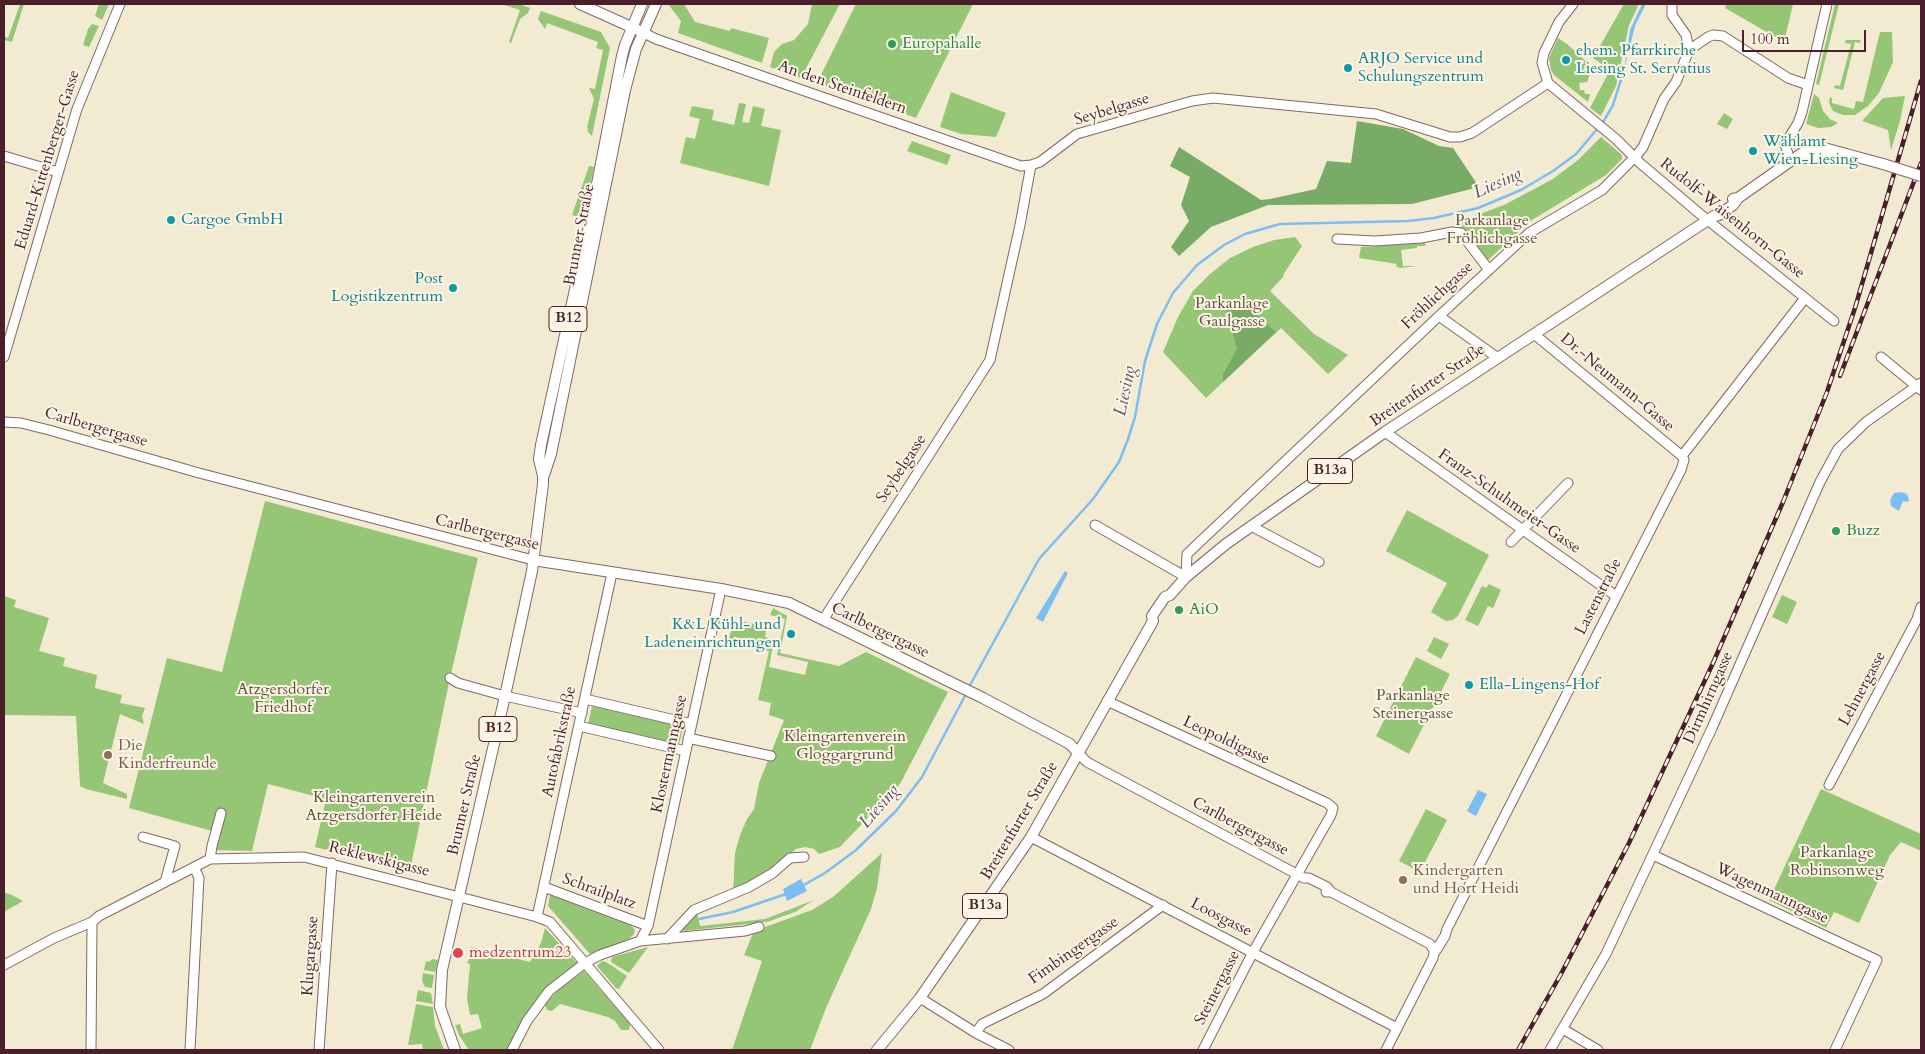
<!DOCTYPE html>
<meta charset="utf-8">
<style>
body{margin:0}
#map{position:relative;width:1925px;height:1054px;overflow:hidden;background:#f2ebd1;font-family:Cardo,serif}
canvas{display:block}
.frame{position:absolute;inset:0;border:5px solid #4a1f2b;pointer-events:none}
.scale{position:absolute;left:1742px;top:30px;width:124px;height:22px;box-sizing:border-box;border:2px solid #4a1f2b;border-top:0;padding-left:6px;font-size:15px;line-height:18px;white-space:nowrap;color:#4a1f2b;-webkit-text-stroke:4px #fcf5e5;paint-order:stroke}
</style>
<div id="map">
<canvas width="1925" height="1054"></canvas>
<div class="frame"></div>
<div class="scale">100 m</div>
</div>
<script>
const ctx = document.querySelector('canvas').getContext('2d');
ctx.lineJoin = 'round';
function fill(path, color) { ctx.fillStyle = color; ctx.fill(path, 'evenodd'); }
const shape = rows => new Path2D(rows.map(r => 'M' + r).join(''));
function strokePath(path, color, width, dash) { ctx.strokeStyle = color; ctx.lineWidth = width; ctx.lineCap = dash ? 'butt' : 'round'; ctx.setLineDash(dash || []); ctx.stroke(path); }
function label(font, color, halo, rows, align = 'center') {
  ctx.font = font + ' Cardo,serif'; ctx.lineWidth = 4; ctx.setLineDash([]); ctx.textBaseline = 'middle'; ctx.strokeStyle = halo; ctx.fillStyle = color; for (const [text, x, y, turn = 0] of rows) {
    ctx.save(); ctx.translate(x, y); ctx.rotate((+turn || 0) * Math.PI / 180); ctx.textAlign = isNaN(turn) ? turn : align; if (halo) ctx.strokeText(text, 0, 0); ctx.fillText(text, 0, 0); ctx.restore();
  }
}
fill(shape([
 [20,4,24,4,12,42,4,40,5,37,8,38],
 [99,4,109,4,102,20,95,16],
 [501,4,519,4,530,8,528,13,520,19,511,43,509,42,520,10],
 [668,4,684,4,695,22,730,31,731,28,769,38,762,63,678,33,681,21],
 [812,4,840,4,801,78,770,67,774,52,782,44,794,40,808,24],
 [856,4,973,4,916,118,817,83],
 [1624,4,1639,4,1629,25,1616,86,1601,116,1590,108,1610,70,1593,58],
 [1727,4,1793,4,1784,42,1725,8],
 [1835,4,1839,4,1819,85,1816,84],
 [541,11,601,32,610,48,592,136,588,132,587,127,594,99,589,88,595,89,603,50,596,48,598,42,547,23,545,29,538,19],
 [92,24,99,26,89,47,83,45,88,29],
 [1880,32,1892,32,1893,62,1879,93,1868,106,1855,115,1843,115,1833,111,1829,103,1830,97,1832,98,1832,103,1854,109,1856,101,1863,102],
 [1558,38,1567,44,1590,65,1590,74,1587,82,1579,83,1580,90,1584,90,1585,94,1590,94,1588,102,1554,75,1551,70,1549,58],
 [1846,40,1861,40,1860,43,1855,42,1843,90,1834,88,1835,85,1840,86,1851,44,1845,43],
 [951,92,1006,113,996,137,961,134,940,127],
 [1814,94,1819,98,1823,111,1830,119,1838,123,1831,127,1818,128,1806,124],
 [1905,96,1900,121,1891,150,1888,130,1862,121,1883,98],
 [739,103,746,104,742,122,749,123,753,106,765,109,761,126,781,130,769,186,680,163,686,137,695,139,700,119,689,116,692,106,714,110,712,120,734,125],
 [1724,113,1733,119,1727,129,1717,124],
 [1601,137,1622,155,1622,159,1606,175,1532,220,1488,260,1464,229,1447,230,1464,220,1504,205,1553,179,1578,160],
 [912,141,951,155,947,165,907,151],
 [589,166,594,167,586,203,579,217,572,215],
 [1295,237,1302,246,1283,275,1284,276,1270,291,1314,334,1348,355,1328,374,1281,328,1206,398,1163,352,1178,317,1193,291,1210,274,1230,258,1253,247,1274,240],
 [1425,243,1425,246,1417,246,1417,248,1401,250,1403,266,1418,266,1399,268,1396,266,1397,264,1359,258,1361,247],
 [265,501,478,558,450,678,410,870,315,847,326,799,268,784,252,851,209,850,212,831,129,808,167,658,222,672],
 [1407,510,1489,555,1458,616,1453,620,1446,621,1431,612,1447,583,1386,551],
 [1489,584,1501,590,1493,608,1488,606,1478,626,1465,620,1482,586,1486,588],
 [1782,595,1797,602,1787,624,1772,617],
 [4,596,16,600,14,607,49,618,39,651,65,658,63,666,97,675,95,688,122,695,120,703,145,708,142,716,144,724,120,714,103,783,127,794,127,799,86,789,80,786,76,716,4,715],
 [773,608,787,616,780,653,839,666,866,652,948,692,900,784,840,847,819,854,814,849,805,847,796,849,772,869,733,892,735,853,740,835,747,819,754,809,759,783,784,720,769,715,771,703,758,700,769,651,728,642,734,620,761,625,766,631,765,637,774,639,769,667,805,675,808,662,777,655,785,619,770,615],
 [1434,637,1449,644,1441,659,1427,651],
 [1416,657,1450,674,1409,754,1376,736],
 [592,706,683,727,679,745,588,724],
 [1821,789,1921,834,1921,851,1901,842,1890,855,1859,923,1834,912,1826,928,1769,900],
 [1426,809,1447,820,1420,872,1399,861],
 [882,853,877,888,871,909,826,1008,810,1050,732,1050,762,961,744,955,754,931,812,910,833,897],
 [4,893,10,894,23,901,4,912],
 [550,895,632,926,635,930,634,934,629,939,590,954,548,906],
 [814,900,795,912,767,922,683,931,682,926,697,912,700,926,765,919],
 [545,928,577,963,545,990,520,1024,508,1050,469,1050,459,1035,455,1025,460,1024,463,1034,482,1028,478,1014,470,1015,467,998,470,964,467,963,472,953,470,952,471,947,530,962,541,943],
 [648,947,629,973,611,962,612,957],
 [432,959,438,960,435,972,424,970,426,961,429,962],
 [602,961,606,962,627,976,619,989,616,988,597,966],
 [584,971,630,1024,629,1030,621,1030,615,1021,608,1017,560,1004,552,1011,547,1010,545,1005,548,1001,560,988],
 [423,973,434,975,432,988,425,987,422,981],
 [418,990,431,993,433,1004,416,1001],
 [416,1004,433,1007,435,1026,444,1050,423,1050,422,1044,408,1045]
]), '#95c675');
fill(shape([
 [1357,121,1403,129,1439,146,1453,148,1479,187,1412,204,1268,205,1211,227,1179,256,1171,247,1189,221,1181,205,1190,177,1170,166,1179,147,1261,200,1270,199,1316,189,1327,161,1351,163],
 [1226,309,1250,309,1276,332,1223,382,1223,374,1237,349]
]), '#78ab66');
fill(shape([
 [1642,4,1646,4,1635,26,1624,70,1630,30],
 [1901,492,1907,494,1909,500,1908,502,1903,501,1899,511,1891,506,1890,500,1894,493],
 [1065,571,1068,573,1043,622,1036,618],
 [1478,790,1487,794,1476,816,1467,811],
 [801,879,807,891,787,901,783,889]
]), '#7cbef2');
strokePath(shape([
 [1602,124,1613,105,1625,67],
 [969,687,1039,559,1093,499,1119,462,1128,439,1135,417,1145,361,1157,324,1173,293,1197,265,1224,245,1245,234,1280,224,1408,221,1434,218,1478,208,1521,190,1553,171,1576,154,1598,128],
 [802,886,825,873,856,850,896,811,922,777,967,692],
 [699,919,733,912,786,894]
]), '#7cbef2', 2.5);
const minor = shape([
 [644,33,656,39,799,89,1021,166,1031,165,1040,162,1077,134,1192,101,1213,98,1376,114,1450,137,1460,137,1472,133,1548,83],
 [1689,50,1708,37,1713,35,1723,36,1788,78,1808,85],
 [1548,83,1616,139,1640,163,1700,214,1834,321],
 [1548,83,1542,63,1544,53,1559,22,1573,4],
 [4,156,58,172],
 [1790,161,1785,144,1798,123,1802,112,1827,4],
 [1337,239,1375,241,1421,238,1452,232,1461,233,1489,270],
 [1439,316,1498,358],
 [1534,334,1682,456],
 [4,357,77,109,120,4],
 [1881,357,1921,390],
 [4,422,21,423,49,430,199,473,533,560],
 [1385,432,1616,596],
 [1095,525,1186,577,1187,554,1439,316,1529,233,1602,190,1636,156,1643,147,1664,99,1676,82,1689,50,1686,35,1672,15,1672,4],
 [1251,526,1319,562],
 [1511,542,1568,483],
 [823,620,990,360,1020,225,1031,165],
 [450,678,458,683,505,696,582,713],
 [585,699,692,724],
 [1107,701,1327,803,1333,808,1331,815,1253,952,1203,1050],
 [579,726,686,751],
 [688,738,771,756],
 [1078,753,1087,762,1304,878,1309,878,1327,887,1331,892],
 [1829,785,1917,619,1921,607],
 [143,837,175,846,165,882],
 [1031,837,1397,1028],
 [1653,855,1877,960,1835,1050],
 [210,859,212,846,221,813],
 [544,887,648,926],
 [1326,892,1331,892,1430,944,1435,952],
 [537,917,612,573],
 [667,939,694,910,749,887,773,873,790,858,804,857],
 [640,941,648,926,721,589],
 [1435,952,1445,936,1447,929,1681,470,1684,460,1682,456,1805,298],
 [4,965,54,938,92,922,99,916,210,859,304,857,537,917,550,922,659,1050],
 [920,998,976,1033,1009,1050],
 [1563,1029,1598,1050],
 [976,1033,982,1024,1043,994,1163,905],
 [91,1050,92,922],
 [190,1050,199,878,194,867],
 [319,1050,332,863],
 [512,1050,527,1021,549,991,585,963,600,955,640,941,745,931,759,927],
 [1386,1050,1433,958,1435,948],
 [1550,1050,1606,954,1712,728,1820,482,1838,449,1866,422,1921,383]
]);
const major = shape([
 [580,4,638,30],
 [1791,160,1838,153],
 [1733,199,1738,198,1805,151,1824,148,1883,164],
 [544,475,551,454,625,90,636,49,656,4],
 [533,560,721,589,789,603,983,698,1070,744,1078,753],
 [455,1050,440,1007,442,970,505,696,532,571,543,484,543,476,539,459,541,445,588,230,622,56,625,45,642,4],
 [877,1050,920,998,1031,837,1153,621,1152,616,1165,597,1170,595,1186,577,1226,544,1385,432,1714,216,1719,215,1733,205,1738,198]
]);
strokePath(minor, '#856665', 11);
strokePath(major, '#856665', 12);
strokePath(minor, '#fff', 9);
strokePath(major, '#fff', 10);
const rail = shape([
 [1840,376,1921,163],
 [1518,1050,1561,974,1629,843,1713,663,1783,502,1827,392,1855,308,1921,81]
]);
strokePath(rail, '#4a1f2b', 4.5);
strokePath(rail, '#fcf5e5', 2.5, [8]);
const majorBridge = shape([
 [1883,164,1921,176]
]);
strokePath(majorBridge, '#856665', 12, []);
strokePath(majorBridge, '#fff', 10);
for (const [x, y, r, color] of [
 [892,44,5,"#2e9e5b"],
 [1566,60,5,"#0f9aa8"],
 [1348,68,5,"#0f9aa8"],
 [1753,151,5,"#0f9aa8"],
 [171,220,5,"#0f9aa8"],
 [453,288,5,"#0f9aa8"],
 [1836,531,5,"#2e9e5b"],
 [1179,610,5,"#2e9e5b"],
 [791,634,5,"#0f9aa8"],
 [1469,685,5,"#0f9aa8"],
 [108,755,5,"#8d6e63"],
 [1403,880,5,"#8d6e63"],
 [458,953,6,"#e0444e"]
]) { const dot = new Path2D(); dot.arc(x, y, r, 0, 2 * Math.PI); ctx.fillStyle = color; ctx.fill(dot); strokePath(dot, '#fcf5e5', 2); }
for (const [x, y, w] of [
 [568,319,38],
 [1330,471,45],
 [498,729,38],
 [985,906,45]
]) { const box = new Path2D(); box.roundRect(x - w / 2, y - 12.5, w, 25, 4); ctx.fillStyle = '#fcf5e5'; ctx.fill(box); strokePath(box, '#4a1f2b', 1); }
label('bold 15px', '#4a1f2b', null, [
 ["B12",568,319],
 ["B13a",1330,471],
 ["B12",498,729],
 ["B13a",985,906]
]);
label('16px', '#27864d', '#fcf5e5', [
 ["Europahalle",902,44],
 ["Buzz",1846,531],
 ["AiO",1189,610]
], 'left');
label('16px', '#0d838f', '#fcf5e5', [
 ["ehem. Pfarrkirche",1576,51],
 ["Liesing St. Servatius",1576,69],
 ["ARJO Service und",1358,59],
 ["Schulungszentrum",1358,77],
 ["Wählamt",1763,142],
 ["Wien-Liesing",1763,160],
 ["Cargoe GmbH",181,220],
 ["Post",443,279,"right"],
 ["Logistikzentrum",443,297,"right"],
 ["K&L Kühl- und",781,625,"right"],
 ["Ladeneinrichtungen",781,643,"right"],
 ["Ella-Lingens-Hof",1479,685]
], 'left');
label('16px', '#4a1f2b', '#fcf5e5', [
 ["An den Steinfeldern",842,88,19],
 ["Seybelgasse",1112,110,-17],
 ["Eduard-Kittenberger-Gasse",48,160,-73],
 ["Rudolf-Waisenhorn-Gasse",1732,219,39],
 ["Brunner Straße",580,235,-79],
 ["Fröhlichgasse",1438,296,-43],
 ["Dr.-Neumann-Gasse",1617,383,40],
 ["Breitenfurter Straße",1428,386,-34],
 ["Carlbergergasse",96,428,16],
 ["Seybelgasse",902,469,-57],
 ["Franz-Schuhmeier-Gasse",1509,502,35],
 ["Carlbergergasse",487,533,14],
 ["Lastenstraße",1599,597,-63],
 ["Carlbergergasse",880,631,26],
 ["Lehnergasse",1863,689,-62],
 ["Dirmhirngasse",1709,698,-66],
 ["Leopoldigasse",1226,741,25],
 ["Autofabrikstraße",560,742,-78],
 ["Klostermanngasse",670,754,-78],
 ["Brunner Straße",465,805,-77],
 ["Breitenfurter Straße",1020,821,-59],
 ["Carlbergergasse",1240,827,28],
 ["Reklewskigasse",379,860,14],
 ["Schrailplatz",599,892,20],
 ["Wagenmanngasse",1772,894,25],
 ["Loosgasse",1221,918,27],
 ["Fimbingergasse",1074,951,-35],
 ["Klugargasse",311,956,-86],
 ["Steinergasse",1218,988,-63]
]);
label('16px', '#605141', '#fcf5e5', [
 ["Parkanlage",1492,221],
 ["Fröhlichgasse",1492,239],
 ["Parkanlage",1232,304],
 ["Gaulgasse",1232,322],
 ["Atzgersdorfer",283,690],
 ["Friedhof",283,708],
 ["Parkanlage",1413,696],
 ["Steinergasse",1413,714],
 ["Kleingartenverein",845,737],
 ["Gloggargrund",845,755],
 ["Kleingartenverein",374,798],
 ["Atzgersdorfer Heide",374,816],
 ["Parkanlage",1837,853],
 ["Robinsonweg",1837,871]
]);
label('16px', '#785e54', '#fcf5e5', [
 ["Die",118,746],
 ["Kinderfreunde",118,764],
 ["Kindergarten",1413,871],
 ["und Hort Heidi",1413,889]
], 'left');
label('16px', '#be3a42', '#fcf5e5', [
 ["medzentrum23",469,953]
], 'left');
label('italic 18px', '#594f67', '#fcf5e5', [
 ["Liesing",1498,184,-24],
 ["Liesing",1126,391,-78],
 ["Liesing",880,807,-49]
]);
</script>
